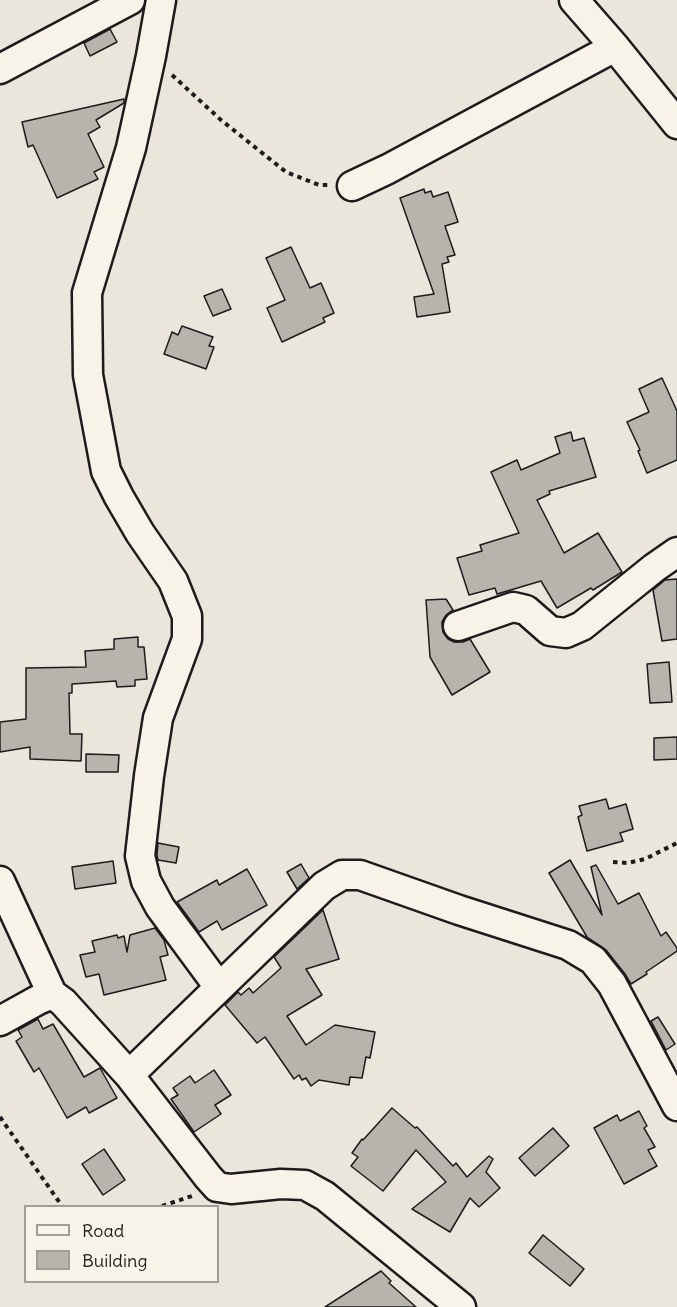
<!DOCTYPE html>
<style>
body{margin:0}
#map{position:relative;width:677px;height:1307px;overflow:hidden;background:#eae6dc;font-family:Delius,sans-serif}
canvas{display:block}
.legend{position:absolute;left:24px;top:1205px;width:195px;height:78px;box-sizing:border-box;background:#f7f3e8;border:2px solid #9f9d96;margin:0;padding:8px 10px;list-style:none;font-size:18px;color:#1c1c1c}
.legend li{display:flex;align-items:center;gap:12px;height:30px}
.legend b{width:30px;border:2px solid #9f9d96}
</style>
<div id="map">
<canvas width="677" height="1307"></canvas>
<ul class="legend">
<li><b style="height:8px;background:#f7f3e8"></b>Road</li>
<li><b style="height:16px;background:#b6b4ac"></b>Building</li>
</ul>
</div>
<script>
const ctx = document.querySelector('canvas').getContext('2d');
ctx.lineJoin = 'round';
function fill(path, color) { ctx.fillStyle = color; ctx.fill(path, 'evenodd'); }
const shape = rows => new Path2D(rows.map(r => 'M' + r).join(''));
function strokePath(path, color, width, dash) { ctx.strokeStyle = color; ctx.lineWidth = width; ctx.lineCap = dash ? 'butt' : 'round'; ctx.setLineDash(dash || []); ctx.stroke(path); }
const building = shape([
 [110,29,117,42,90,56,84,43,110,29],
 [124,99,124,103,96,120,100,127,88,134,104,167,94,172,98,179,57,198,33,145,28,147,22,122,124,99],
 [424,189,425,193,431,191,433,197,448,192,458,222,445,226,455,255,447,257,449,262,442,264,450,312,417,317,414,297,434,294,400,198,424,189],
 [291,247,310,288,321,283,334,313,323,318,325,322,282,342,267,308,285,300,266,258,291,247],
 [222,289,231,309,213,316,204,296,222,289],
 [182,326,213,337,209,346,214,347,206,369,164,354,172,332,178,335,182,326],
 [662,378,677,411,677,460,647,473,638,451,640,450,627,422,649,412,639,389,662,378],
 [571,432,573,441,584,438,596,477,549,491,550,494,537,500,564,553,598,533,622,572,593,590,591,588,557,608,541,581,497,594,495,588,469,595,457,558,482,551,480,545,519,533,491,472,517,460,521,470,560,453,555,437,571,432],
 [677,579,677,639,662,641,653,590,665,580,677,579],
 [446,599,453,610,446,615,442,622,443,632,448,639,454,642,463,642,470,639,490,672,452,695,430,657,426,600,446,599],
 [138,637,138,647,144,647,147,679,135,680,135,686,117,687,116,681,72,684,72,693,69,693,70,734,82,734,81,761,30,759,30,747,0,752,0,722,26,719,26,668,86,667,85,651,114,649,114,639,138,637],
 [669,662,672,702,650,703,647,664,669,662],
 [677,737,677,759,654,760,654,738,677,737],
 [86,754,119,755,118,772,86,772,86,754],
 [606,799,609,809,626,804,633,829,620,833,623,841,587,851,578,817,582,815,579,806,606,799],
 [158,843,179,847,176,863,158,860,157,855,158,843],
 [570,860,602,915,591,867,596,865,618,904,639,893,661,936,666,932,677,948,677,951,646,972,647,974,631,984,625,974,606,950,587,937,549,873,570,860],
 [113,861,116,883,75,889,72,867,113,861],
 [301,864,309,878,297,889,287,872,301,864],
 [247,869,267,905,222,930,217,921,199,932,177,902,217,880,219,885,247,869],
 [323,910,339,959,306,969,322,995,287,1016,306,1045,335,1025,375,1032,370,1058,366,1057,362,1078,350,1077,349,1085,319,1080,311,1086,306,1078,302,1080,299,1075,294,1079,265,1037,257,1043,225,1005,238,992,241,995,249,988,253,993,281,968,274,957,323,910],
 [155,928,164,940,168,955,160,957,166,980,104,995,99,974,86,977,80,955,95,952,92,941,117,935,118,938,124,936,127,952,130,935,155,928],
 [658,1017,675,1044,666,1050,651,1021,658,1017],
 [38,1019,43,1029,53,1024,84,1077,100,1068,117,1098,89,1113,86,1107,67,1118,39,1068,34,1072,16,1041,22,1037,18,1030,38,1019],
 [214,1070,231,1095,215,1105,221,1114,194,1132,171,1099,178,1095,173,1088,190,1076,195,1083,214,1070],
 [392,1108,415,1128,417,1127,453,1166,456,1163,467,1177,489,1156,493,1159,486,1172,500,1188,479,1207,470,1198,450,1232,412,1209,446,1182,416,1150,383,1191,351,1166,358,1157,352,1153,362,1139,363,1140,392,1108],
 [639,1111,647,1126,644,1128,655,1147,648,1150,657,1166,624,1184,594,1128,617,1115,620,1121,639,1111],
 [553,1128,569,1146,535,1176,519,1158,553,1128],
 [104,1149,125,1180,103,1195,82,1164,104,1149],
 [543,1235,584,1269,570,1286,529,1253,543,1235],
 [381,1271,391,1281,389,1283,416,1307,325,1307,381,1271]
]);
fill(building, '#b6b4ac');
strokePath(building, '#1c1c1c', 1.5);
const minor = shape([
 [161,0,151,56,131,148,87,293,88,375,106,471,119,497,140,533,173,581,187,616,187,639,158,718,149,776,140,856,146,881,160,907,219,987],
 [574,0,615,47,677,124],
 [0,69,130,0],
 [352,186,388,169,615,47],
 [458,626,513,607,526,610,550,631,566,633,582,626,654,568,677,552],
 [0,881,52,994],
 [0,1021,38,1000,52,994,63,1002,129,1075,208,1177,217,1187,231,1189,281,1184,305,1185,325,1196,461,1307],
 [129,1075,324,886,342,875,360,875,459,910,568,945,593,960,612,984,677,1106]
]);
strokePath(minor, '#1c1c1c', 33);
strokePath(shape([
 [172,75,221,120,286,172,319,185,330,185],
 [613,862,628,863,645,859,677,843],
 [0,1117,62,1206],
 [162,1206,192,1196]
]), '#1c1c1c', 4, [4.5, 4.5]);
strokePath(minor, '#f7f3e8', 28);
</script>
